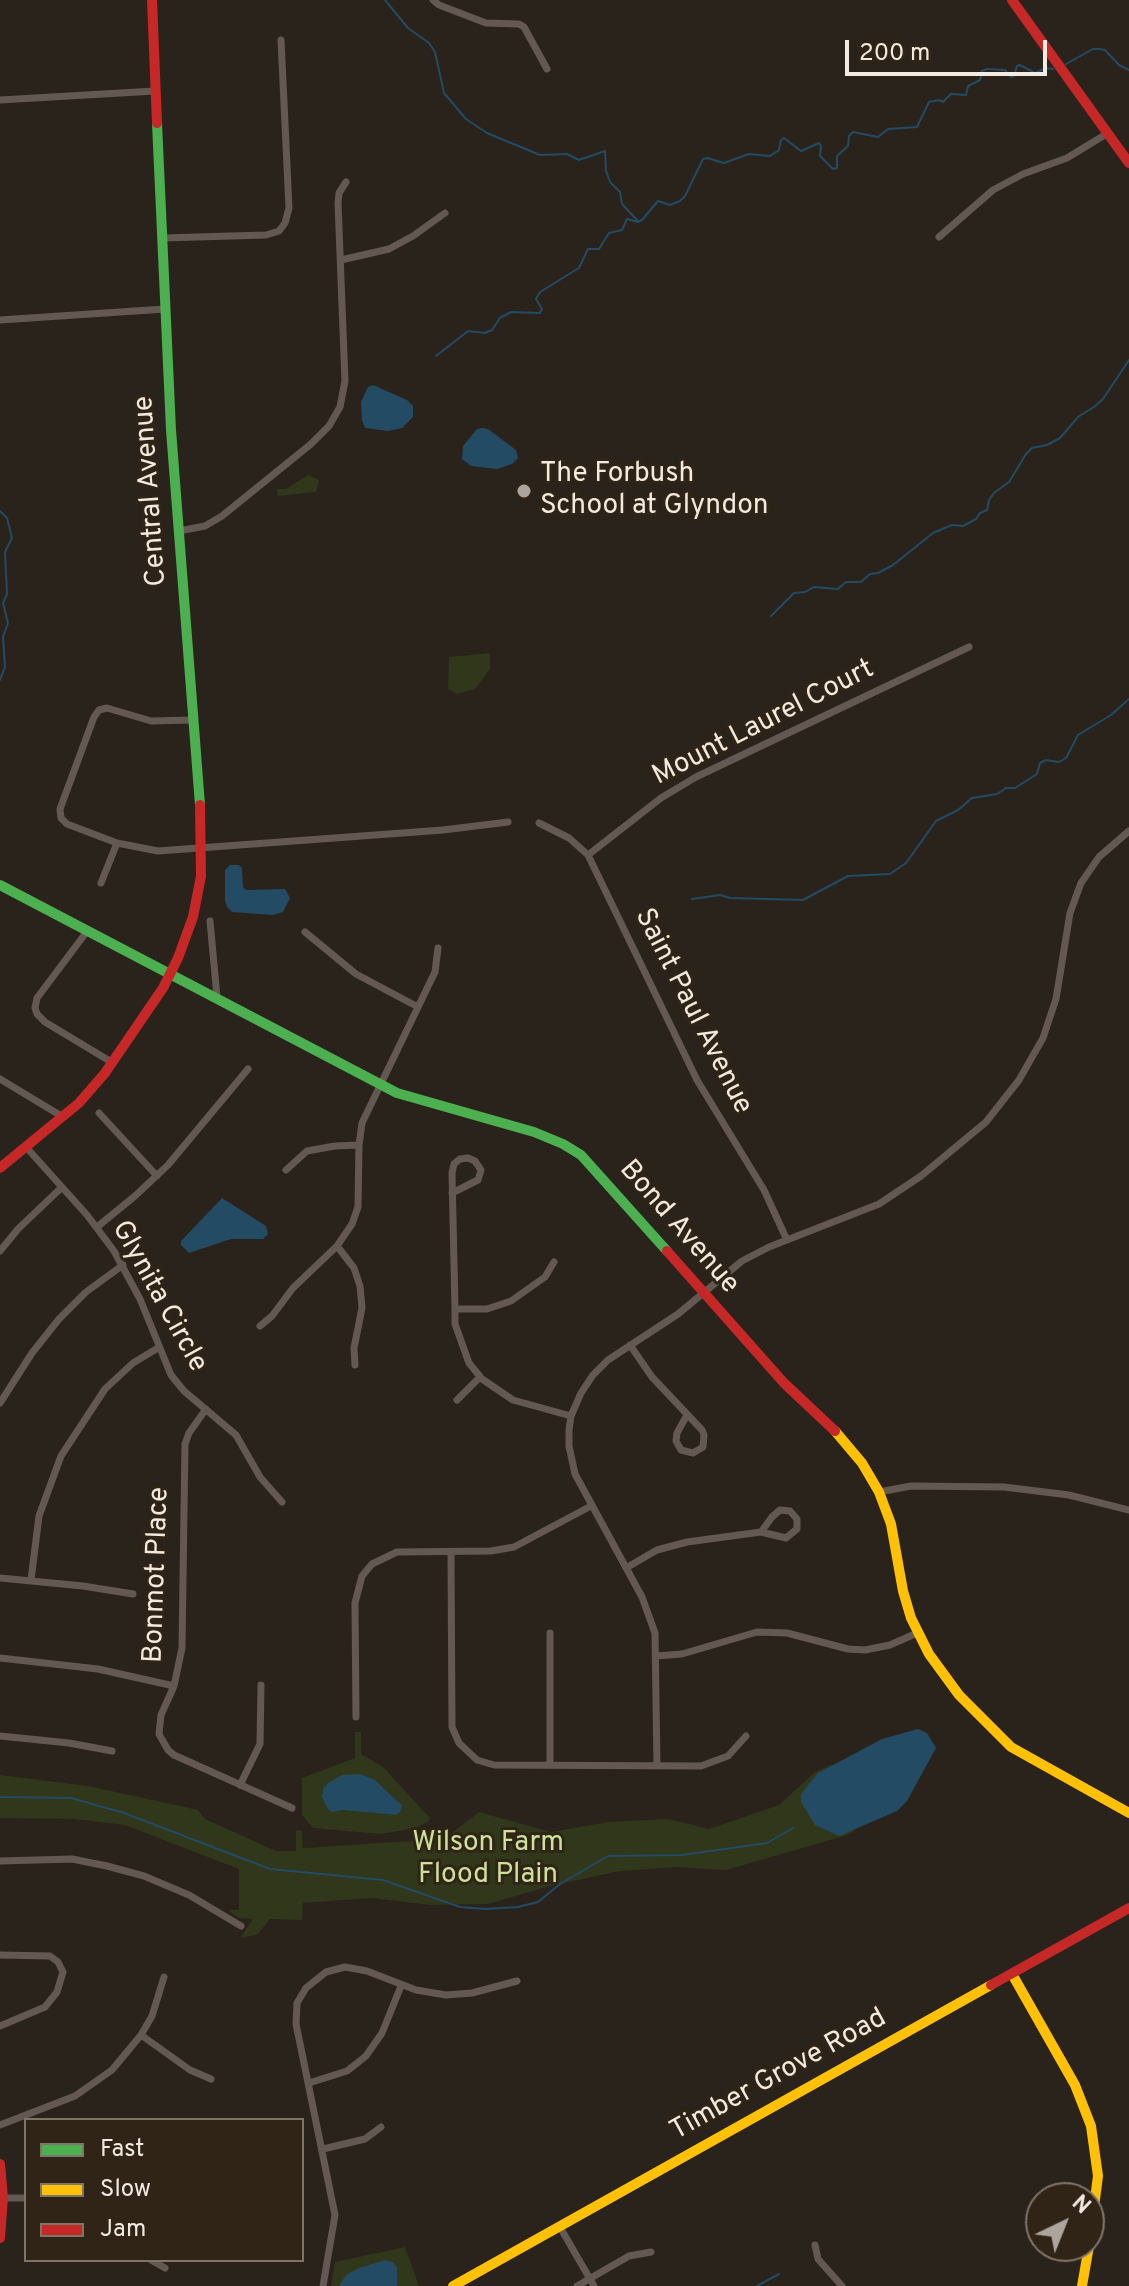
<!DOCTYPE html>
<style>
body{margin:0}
#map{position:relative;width:1129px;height:2286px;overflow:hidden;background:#2a231c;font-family:Overpass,sans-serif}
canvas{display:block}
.legend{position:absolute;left:24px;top:2118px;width:280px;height:144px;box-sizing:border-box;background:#302416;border:2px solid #7e7468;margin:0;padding:10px 14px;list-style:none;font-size:24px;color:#f3ebe2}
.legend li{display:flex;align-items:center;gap:16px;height:40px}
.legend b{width:40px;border:2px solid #7e7468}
.north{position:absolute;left:1025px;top:2182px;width:80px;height:80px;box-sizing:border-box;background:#302416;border:2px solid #7e7468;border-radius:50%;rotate:43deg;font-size:22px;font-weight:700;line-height:32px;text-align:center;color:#f3ebe2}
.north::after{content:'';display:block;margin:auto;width:28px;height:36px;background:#ada59d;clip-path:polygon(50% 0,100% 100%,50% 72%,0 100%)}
.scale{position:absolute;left:845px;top:40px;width:202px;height:36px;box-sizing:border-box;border:4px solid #f3ebe2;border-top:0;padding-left:10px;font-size:24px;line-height:28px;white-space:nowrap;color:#f3ebe2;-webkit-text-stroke:6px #302416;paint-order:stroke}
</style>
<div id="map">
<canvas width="1129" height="2286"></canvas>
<ul class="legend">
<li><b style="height:10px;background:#4caf50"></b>Fast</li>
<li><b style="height:10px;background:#ffc107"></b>Slow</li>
<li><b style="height:10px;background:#c62828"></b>Jam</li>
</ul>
<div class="north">N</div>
<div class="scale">200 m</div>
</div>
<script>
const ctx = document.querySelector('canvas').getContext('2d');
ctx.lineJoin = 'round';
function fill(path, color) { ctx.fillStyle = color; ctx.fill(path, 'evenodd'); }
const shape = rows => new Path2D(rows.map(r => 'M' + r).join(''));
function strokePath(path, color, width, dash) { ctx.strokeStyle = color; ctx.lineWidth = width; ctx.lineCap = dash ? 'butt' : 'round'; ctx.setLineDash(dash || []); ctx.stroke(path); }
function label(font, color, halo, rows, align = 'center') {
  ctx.font = font + ' Overpass,sans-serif'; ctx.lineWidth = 6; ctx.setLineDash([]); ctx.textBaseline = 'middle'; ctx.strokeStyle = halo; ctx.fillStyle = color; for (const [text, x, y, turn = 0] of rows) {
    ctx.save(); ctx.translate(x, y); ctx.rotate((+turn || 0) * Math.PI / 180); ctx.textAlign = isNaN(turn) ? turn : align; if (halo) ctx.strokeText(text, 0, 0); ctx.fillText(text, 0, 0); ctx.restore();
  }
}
fill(shape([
 [308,475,319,480,316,492,278,496,277,489,286,489],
 [490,653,490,669,475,689,457,694,448,689,449,657],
 [355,1732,361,1732,361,1754,383,1767,430,1818,429,1821,416,1828,380,1834,313,1828,302,1815,302,1778,355,1758],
 [845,1762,880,1811,848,1835,726,1870,677,1867,620,1871,550,1886,488,1904,430,1905,372,1898,303,1903,302,1920,270,1919,257,1935,240,1938,253,1919,239,1918,228,1910,239,1910,239,1869,125,1825,75,1819,0,1818,0,1775,88,1786,198,1810,205,1819,276,1851,296,1851,296,1830,302,1831,303,1848,444,1839,479,1812,551,1832,608,1822,668,1819,709,1829,779,1805,814,1773,828,1766],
 [405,2247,419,2286,331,2286,335,2262]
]), '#30371a');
fill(shape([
 [373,385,407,400,413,406,413,417,402,428,388,431,365,428,362,420,361,402,368,387],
 [482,428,488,429,516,450,518,458,512,464,497,469,471,466,462,459,463,446,477,429],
 [230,865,239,865,242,868,243,887,246,890,285,889,290,898,283,912,273,915,232,912,227,907,225,900,225,870],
 [222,1198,266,1226,268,1234,263,1239,231,1239,189,1253,181,1245,181,1241],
 [918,1729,927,1733,936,1748,907,1801,897,1811,839,1836,815,1825,801,1802,801,1794,818,1773,882,1739],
 [360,1774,375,1780,395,1799,402,1805,400,1812,396,1815,386,1814,343,1810,332,1812,328,1809,322,1797,323,1789,328,1783,342,1775],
 [385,2260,393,2262,397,2268,397,2286,339,2286,346,2275,359,2268]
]), '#234b63');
strokePath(shape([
 [385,0,408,28,429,43,435,52,444,93,466,119,487,133,540,155,567,154,579,160,605,151,606,171,610,182,620,192,622,204,637,220],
 [1066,64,1093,49,1099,49,1105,50,1119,65,1129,70],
 [436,356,468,331,485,333,492,330,500,318,511,312,540,313,542,309,536,299,540,292,579,268,588,249,599,249,609,233,622,230,627,219,638,222,642,220,658,201,670,205,680,201,685,196,703,159,707,158,724,163,749,154,770,156,779,150,781,140,784,138,801,151,819,143,821,146,820,156,833,169,837,168,837,156,848,146,849,136,853,132,878,137,888,129,917,127,929,102,939,100,943,102,951,94,966,95,968,86,980,80,982,71,987,69,1005,70,1011,77,1014,76,1017,66,1020,65,1035,73,1046,68,1053,69],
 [0,511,7,518,12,538,5,552,7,594,3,603,8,623,3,637,5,667,0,680],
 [771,616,794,593,805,592,814,587,838,589,846,582,861,582,870,574,878,573,893,565,933,533,952,525,963,526,976,519,980,513,987,510,989,500,994,493,1009,482,1026,454,1032,448,1047,445,1060,438,1078,417,1094,407,1103,399,1129,360],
 [692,899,720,895,730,898,803,900,848,876,890,874,906,863,936,821,958,810,972,798,997,794,1006,788,1015,788,1037,774,1040,763,1046,760,1059,762,1066,758,1078,735,1111,715,1129,699],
 [0,1797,71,1798,124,1813,270,1869,383,1880,460,1907,485,1909,518,1907,538,1902,560,1884,608,1856,682,1855,767,1843,793,1828],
 [757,2286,779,2274]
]), '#234b63', 2);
strokePath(shape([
 [433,0,439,5,486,23,519,24,524,27,547,69],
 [0,100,155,91],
 [939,237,993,190,1023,174,1067,158,1108,133],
 [162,238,266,235,279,231,285,223,289,208,281,40],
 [341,260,389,249,413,236,445,213],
 [0,320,165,309],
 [179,531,205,526,222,516,311,444,329,426,340,407,345,381,338,203,339,193,346,182],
 [192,720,151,721,107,708,99,710,94,717,60,809,61,818,67,824,117,843,158,851,443,830,508,822],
 [539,823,569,838,588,855,697,1080,764,1190,787,1240],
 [588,855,661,798,696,777,969,647],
 [101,883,117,843],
 [210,921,217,997],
 [88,930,37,998,35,1008,37,1014,45,1022,113,1063],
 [305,932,356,974,418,1007],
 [0,1079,63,1117],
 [99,1113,157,1176],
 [26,1147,87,1215,114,1251,140,1299,171,1375,184,1391,236,1435,260,1477,282,1502],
 [286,1170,307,1151,335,1146,359,1145],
 [452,1193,478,1180,481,1170,475,1161,468,1158,460,1159,454,1164,452,1173,455,1309,455,1324,469,1363,482,1379,513,1400,571,1416],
 [97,1227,135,1196,168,1165,248,1069],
 [337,1246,354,1268,360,1286,362,1308,354,1348,355,1365],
 [0,1251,18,1229,61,1188],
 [455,1309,487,1309,511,1301,545,1277,554,1262],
 [260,1326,272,1316,293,1288,337,1246,352,1224,358,1207,359,1145,362,1123,435,972,438,948],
 [630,1345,652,1377,702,1430,704,1435,703,1447,693,1453,681,1450,676,1441,677,1433,687,1415],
 [457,1400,480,1377],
 [0,1403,32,1353,59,1319,86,1292,123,1265],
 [206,1409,189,1433,185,1444,182,1648,174,1686,161,1715,159,1734,168,1750,174,1755,292,1808],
 [879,1492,911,1486,1004,1487,1069,1495,1129,1510],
 [451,1552,452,1727,459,1743,477,1760,494,1765,701,1766,728,1756,746,1736],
 [626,1568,657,1550,687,1542,761,1532,786,1538,797,1529,797,1519,790,1511,780,1510,772,1517,761,1532],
 [0,1578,83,1586,133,1594],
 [31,1580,39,1516,61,1456,105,1389,133,1363,158,1348],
 [656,1656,682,1654,757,1632,787,1633,848,1649,865,1650,890,1645,917,1633],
 [0,1658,98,1669,174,1686],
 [356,1717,355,1603,362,1576,372,1564,397,1552,491,1551,514,1547,591,1506],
 [0,1736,69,1743,112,1751],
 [550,1765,550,1633],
 [657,1766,655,1633,642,1597,575,1474,569,1446,569,1430,571,1416,581,1393,593,1375,608,1360,678,1314,742,1261,769,1247,879,1204,921,1176,986,1122,1019,1080,1043,1038,1056,999,1070,913,1081,883,1099,857,1129,831],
 [240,1785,260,1744,261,1685],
 [0,1861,72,1859,107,1866,144,1876,189,1895,241,1926],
 [0,1955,50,1956,58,1962,63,1972,57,1992,45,2007,0,2026],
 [141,2035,190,2070,211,2079],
 [309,2083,347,2071,366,2056,382,2033,401,1986],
 [0,2125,75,2096,112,2070,141,2035,152,2016,164,1977],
 [323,2149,365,2139,381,2127],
 [3,2198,26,2198],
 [560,2227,594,2286],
 [815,2245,818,2259,842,2286],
 [151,2260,165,2268],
 [323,2286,335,2215,296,2024,297,2003,306,1988,326,1972,345,1967,367,1971,416,1990,446,1995,472,1993,517,1981],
 [577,2286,629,2256,651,2252]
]), '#645952', 7);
strokePath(shape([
 [157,123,171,430,200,805],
 [0,885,397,1093,534,1132,563,1144,581,1155,667,1251]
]), '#4caf50', 10);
strokePath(shape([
 [835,1431,862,1463,879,1492,891,1524,903,1591,911,1618,929,1654,959,1695,1011,1747,1129,1813],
 [1012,1974,1075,2085,1091,2126,1098,2176,1089,2245],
 [453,2286,991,1985],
 [1082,2286,1089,2246]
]), '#ffc107', 10);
strokePath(shape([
 [152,0,157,123],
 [1012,0,1129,163],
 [0,1168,79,1103,105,1073,163,988,178,958,193,917,201,876,200,805],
 [667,1251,784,1383,835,1431],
 [991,1985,1129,1908],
 [0,2164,3,2198,0,2238]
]), '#c62828', 10);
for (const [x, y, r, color] of [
 [524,491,8,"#ada59d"]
]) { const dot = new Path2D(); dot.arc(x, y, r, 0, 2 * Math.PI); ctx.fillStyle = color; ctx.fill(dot); strokePath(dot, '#302416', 3); }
label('28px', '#f3ebe2', '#302416', [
 ["The Forbush",540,475],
 ["School at Glyndon",540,507]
], 'left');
label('28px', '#f3ebe2', '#302416', [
 ["Central Avenue",152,491,-94],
 ["Mount Laurel Court",764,724,-27],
 ["Saint Paul Avenue",692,1012,63],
 ["Bond Avenue",678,1228,49],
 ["Glynita Circle",158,1297,61],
 ["Bonmot Place",158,1575,-88],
 ["Timber Grove Road",779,2076,-29]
]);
label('28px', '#cce199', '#302416', [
 ["Wilson Farm",488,1844],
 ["Flood Plain",488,1876]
]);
</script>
